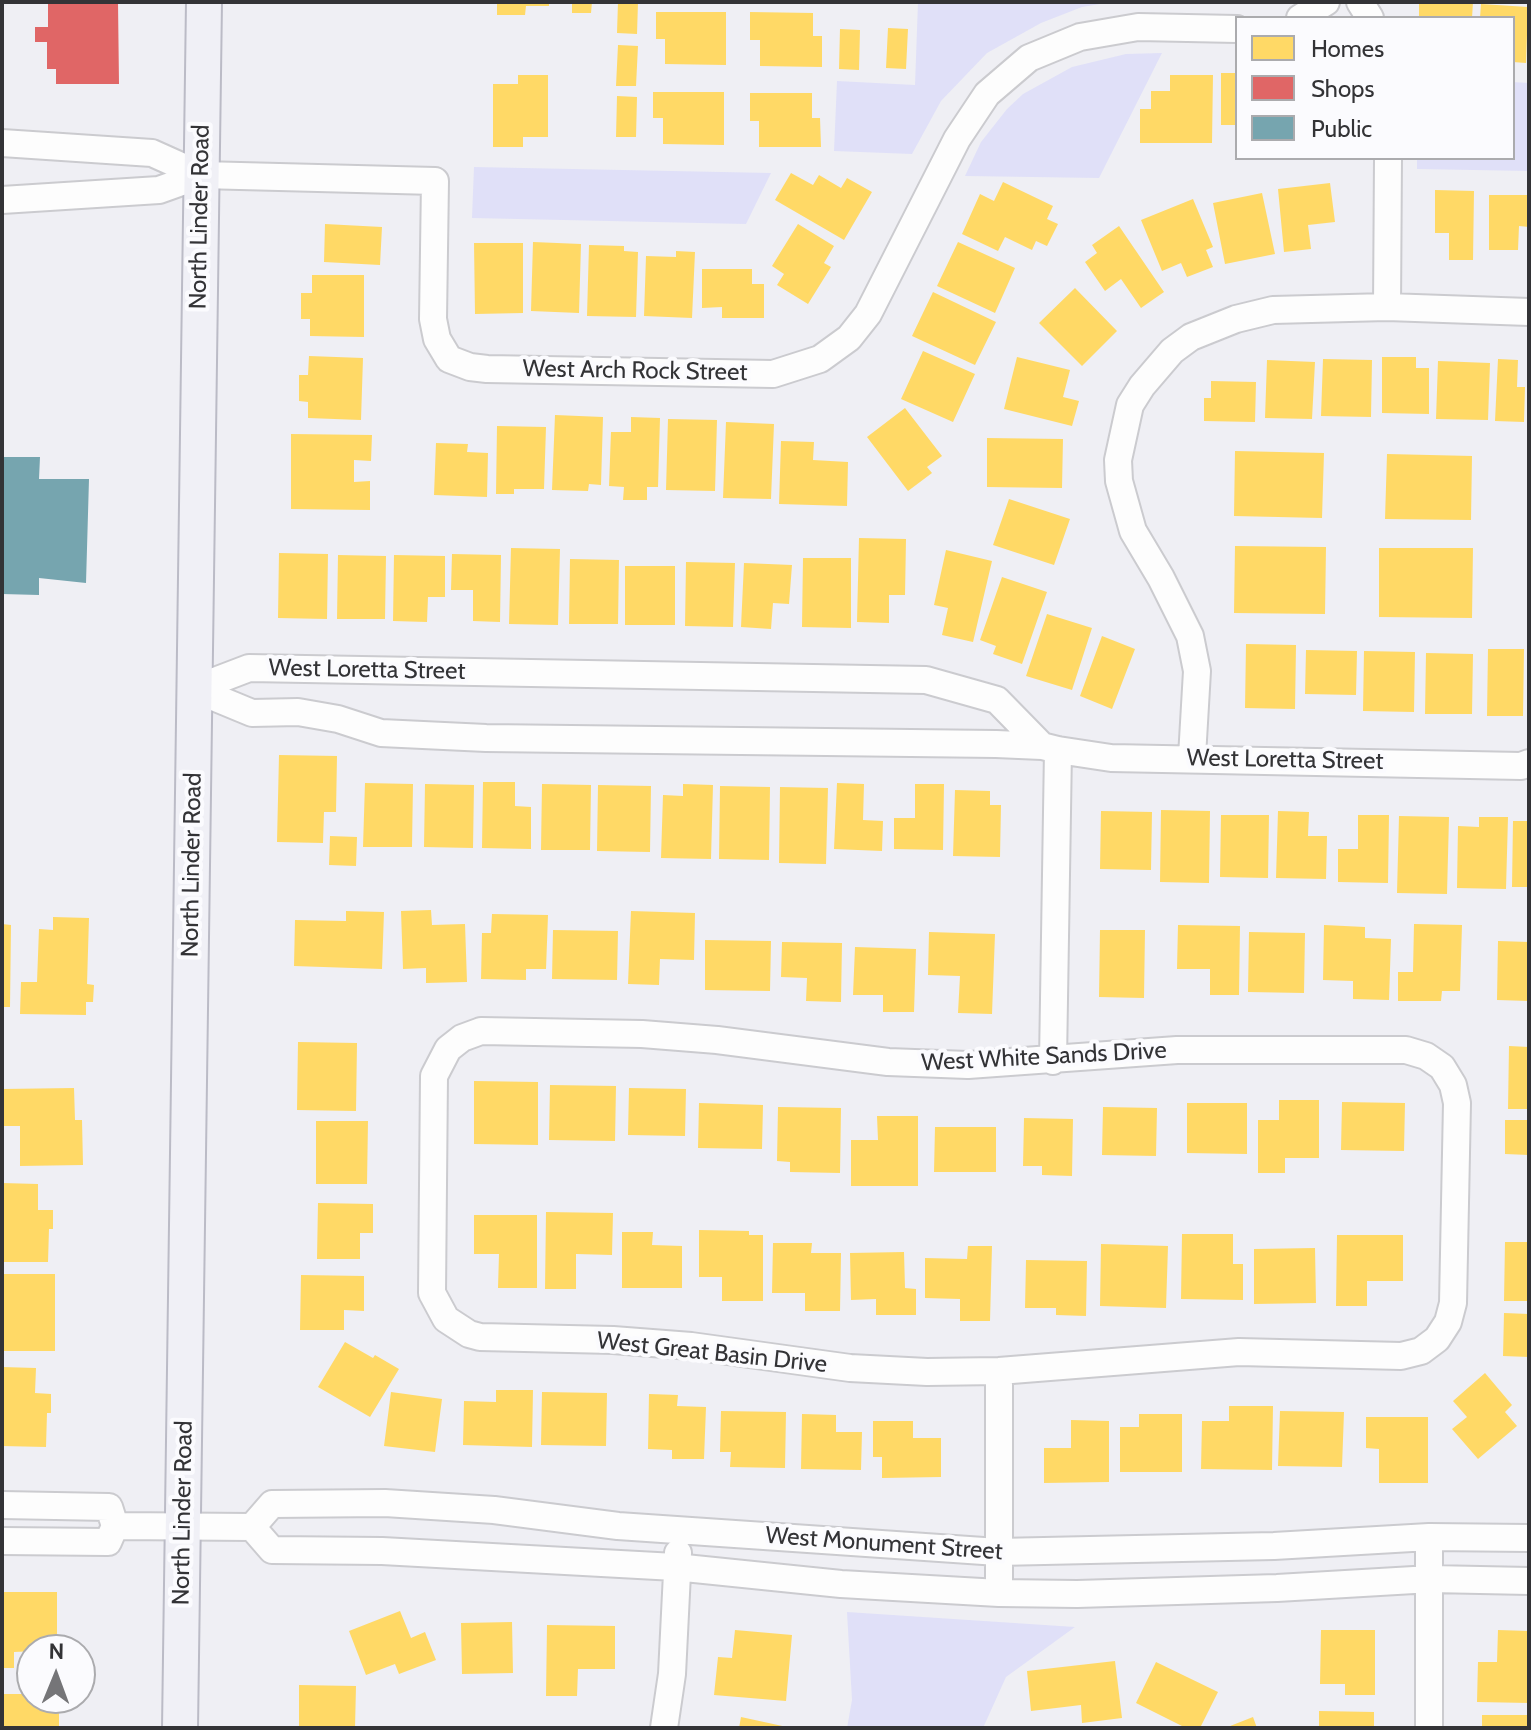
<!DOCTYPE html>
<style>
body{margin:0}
#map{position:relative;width:1531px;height:1730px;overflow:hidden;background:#efeff4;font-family:Cabin,sans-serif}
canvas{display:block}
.frame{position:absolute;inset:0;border:4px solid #333336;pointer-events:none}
.legend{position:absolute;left:1235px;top:16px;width:280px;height:144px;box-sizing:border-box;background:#fbfbfe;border:2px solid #ababae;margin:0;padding:10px 14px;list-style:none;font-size:24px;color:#333336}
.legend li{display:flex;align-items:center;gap:16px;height:40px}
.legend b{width:40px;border:2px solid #ababae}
.north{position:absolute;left:16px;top:1634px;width:80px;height:80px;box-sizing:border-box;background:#fbfbfe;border:2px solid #ababae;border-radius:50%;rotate:1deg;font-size:22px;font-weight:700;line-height:32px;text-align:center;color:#333336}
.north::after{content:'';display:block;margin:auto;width:28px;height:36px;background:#757578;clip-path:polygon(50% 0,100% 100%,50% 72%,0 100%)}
</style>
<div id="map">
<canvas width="1531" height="1730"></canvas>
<div class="frame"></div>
<ul class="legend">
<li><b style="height:22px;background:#ffd966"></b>Homes</li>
<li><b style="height:22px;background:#e06666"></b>Shops</li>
<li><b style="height:22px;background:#76a5af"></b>Public</li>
</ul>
<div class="north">N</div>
</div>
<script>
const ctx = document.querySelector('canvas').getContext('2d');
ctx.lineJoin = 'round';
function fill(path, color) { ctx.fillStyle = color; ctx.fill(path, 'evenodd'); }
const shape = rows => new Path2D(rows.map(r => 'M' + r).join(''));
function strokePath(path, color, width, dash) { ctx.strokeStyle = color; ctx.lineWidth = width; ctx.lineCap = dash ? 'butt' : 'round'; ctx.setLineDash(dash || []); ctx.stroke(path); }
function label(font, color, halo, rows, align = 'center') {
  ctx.font = font + ' Cabin,sans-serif'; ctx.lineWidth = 8; ctx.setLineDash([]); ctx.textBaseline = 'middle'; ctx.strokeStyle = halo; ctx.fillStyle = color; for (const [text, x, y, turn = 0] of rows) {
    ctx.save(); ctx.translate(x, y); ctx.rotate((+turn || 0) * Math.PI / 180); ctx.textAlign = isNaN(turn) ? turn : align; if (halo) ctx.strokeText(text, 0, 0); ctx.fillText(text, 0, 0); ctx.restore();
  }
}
fill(shape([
 [918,2,1112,2,1082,7,1041,23,987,53,941,101,912,154,834,151,837,81,915,85],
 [1162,53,1099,178,965,176,981,142,1007,109,1023,94,1072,67,1126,54],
 [1513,82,1529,83,1529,171,1417,169,1417,158,1513,158],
 [474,167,771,173,746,224,472,218],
 [847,1612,1075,1627,1006,1677,983,1728,847,1728,852,1700]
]), '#e0e0f8');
fill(shape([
 [497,2,549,2,549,6,526,6,525,15,497,15],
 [572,2,592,2,591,13,572,13],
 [618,2,638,2,637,34,617,33],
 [1419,2,1473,2,1472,18,1419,18],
 [1481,4,1528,7,1526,63,1513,62,1513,18,1480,18],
 [656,12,726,12,726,65,665,64,665,39,656,39],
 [750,12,813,13,813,36,822,36,822,67,760,66,760,40,750,40],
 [888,28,908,29,906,69,886,68],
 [840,29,860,30,859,70,839,69],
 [618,45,638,46,636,86,616,86],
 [1221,73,1237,73,1237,125,1221,125],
 [518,75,548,75,548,137,523,137,523,147,493,147,493,84,518,84],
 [1170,75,1213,75,1212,143,1140,143,1140,109,1151,109,1151,91,1170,91],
 [653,92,724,92,724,145,663,144,663,118,653,118],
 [750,93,812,93,812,118,820,118,821,147,759,147,759,121,750,121],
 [617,96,637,97,636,137,616,137],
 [791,173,813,185,819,175,841,188,847,178,872,192,844,240,775,200],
 [1003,182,1053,206,1047,219,1058,224,1047,246,1036,241,1032,250,1005,237,998,251,962,234,980,194,994,201],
 [1330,183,1335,222,1308,225,1311,249,1284,252,1278,189],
 [1435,190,1474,191,1473,260,1449,260,1449,233,1435,233],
 [1262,193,1275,254,1225,264,1213,203],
 [1489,195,1529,195,1529,227,1519,226,1518,250,1489,250],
 [1193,199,1213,247,1206,250,1213,267,1187,277,1181,263,1162,271,1141,220],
 [325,224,382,227,380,265,324,262],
 [798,224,834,246,824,263,831,267,808,304,777,285,784,274,772,266],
 [1119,226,1164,292,1141,308,1121,279,1105,291,1085,262,1097,253,1092,245],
 [533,242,581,244,579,313,531,311],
 [958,242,1015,268,995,313,937,286],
 [474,243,523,243,523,313,475,314],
 [589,245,624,246,624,251,638,252,636,317,587,316],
 [676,251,695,252,692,318,644,316,646,256,676,257],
 [702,269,752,269,752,284,764,284,764,318,722,318,722,307,702,308],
 [312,275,364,275,364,337,310,336,310,319,301,319,301,293,312,293],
 [1075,288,1117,331,1082,366,1039,323],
 [933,292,996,322,975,365,912,336],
 [923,351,975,374,953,422,901,399],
 [309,356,363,358,361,420,308,418,308,402,299,401,299,375,308,375],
 [1017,357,1070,370,1063,397,1079,401,1072,426,1004,409],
 [1382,357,1416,357,1416,368,1429,368,1429,414,1382,413],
 [1323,359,1372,360,1371,417,1321,416],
 [1498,359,1518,360,1517,387,1525,387,1524,422,1495,421],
 [1267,360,1315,362,1312,419,1265,418],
 [1438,361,1490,363,1488,420,1436,419],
 [1211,381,1256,382,1255,422,1204,421,1204,398,1211,398],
 [905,408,942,456,927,467,932,473,908,491,867,437],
 [555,415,603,417,601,485,589,484,588,491,552,490],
 [631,417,660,418,658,487,647,487,647,500,623,500,624,487,609,486,611,432,631,432],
 [668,419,717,420,715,491,666,490],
 [726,422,774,424,771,499,723,498],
 [497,426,546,427,544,489,514,489,514,494,496,494],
 [291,434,372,435,371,461,354,460,354,482,370,481,370,510,291,509],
 [987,438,1063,439,1062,488,987,487],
 [781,441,814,442,813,460,848,462,847,506,779,504],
 [436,443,468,444,467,452,488,453,487,497,434,495],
 [1235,451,1324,453,1322,518,1234,516],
 [1387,454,1472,456,1471,520,1385,519],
 [1009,499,1070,519,1054,565,993,545],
 [859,538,906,539,905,595,889,595,889,623,857,622],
 [1235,546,1326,547,1325,614,1234,613],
 [511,548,560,549,558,625,509,624],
 [1379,548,1473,548,1472,618,1379,617],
 [946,550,992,561,973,642,942,635,948,608,934,605],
 [279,553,328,554,327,619,278,618],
 [452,554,501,555,500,622,473,621,473,590,451,590],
 [338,555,386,556,385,619,337,619],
 [394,555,445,556,445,597,428,597,427,622,393,621],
 [803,558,851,558,851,628,802,627],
 [570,559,619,560,618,624,569,624],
 [686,562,735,563,733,627,685,626],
 [744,563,792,565,789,604,773,603,771,629,741,627],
 [625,566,675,566,675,625,625,625],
 [1002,577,1047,592,1022,664,993,654,996,646,980,640],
 [1047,614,1092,628,1072,690,1026,676],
 [1102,636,1135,649,1112,709,1080,696],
 [1246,644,1296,645,1295,709,1245,708],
 [1488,649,1524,649,1523,716,1487,716],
 [1306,650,1357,651,1356,695,1305,694],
 [1364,651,1415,652,1414,712,1363,711],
 [1426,653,1473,654,1472,714,1425,714],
 [279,755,337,756,336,812,324,812,323,843,277,842],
 [483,782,515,782,515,806,531,807,531,849,482,848],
 [365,783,413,784,412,847,363,847],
 [837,783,864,784,863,820,883,821,882,851,834,849],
 [425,784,474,785,473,848,424,847],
 [542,784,591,785,590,850,541,850],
 [683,784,713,785,711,859,661,858,663,795,683,796],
 [915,784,944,784,943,850,894,849,894,818,915,818],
 [598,785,651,786,650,852,597,851],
 [720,786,770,787,769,860,719,859],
 [780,787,828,788,826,864,779,863],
 [955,790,990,791,990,805,1001,805,1000,857,953,856],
 [1161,810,1210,811,1209,883,1160,882],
 [1101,811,1152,812,1151,870,1100,869],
 [1278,811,1309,812,1308,836,1327,836,1326,879,1276,878],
 [1221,815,1269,815,1268,878,1220,877],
 [1358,815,1389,815,1388,883,1338,882,1338,849,1358,849],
 [1399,816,1449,817,1447,894,1397,893],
 [1479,817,1508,817,1506,889,1457,888,1458,826,1479,827],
 [1513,821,1529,821,1529,887,1512,887],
 [330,836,357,837,356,866,329,865],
 [431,910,432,925,465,924,467,982,426,983,426,968,403,969,401,911],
 [346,911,384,912,382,969,294,966,295,920,346,921],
 [631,911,695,913,694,960,660,959,659,985,628,984],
 [492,914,548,915,546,969,526,969,526,980,481,979,482,933,491,933],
 [53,917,89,918,87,984,94,985,93,1002,86,1002,86,1015,20,1014,21,982,37,982,39,929,53,930],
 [2,924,11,925,10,1007,2,1007],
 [1414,924,1462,925,1460,991,1442,991,1441,1001,1398,1001,1398,972,1413,972],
 [1178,925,1240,926,1239,995,1210,995,1210,969,1177,969],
 [1324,925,1365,927,1365,938,1391,939,1389,1000,1353,999,1353,981,1323,980],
 [553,930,618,931,617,980,552,979],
 [1100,930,1145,930,1144,998,1099,997],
 [929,932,995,934,992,1014,958,1013,960,976,928,975],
 [1249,932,1305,933,1304,993,1248,992],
 [705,940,771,941,770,991,705,990],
 [1498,941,1529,942,1529,1001,1497,1000],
 [782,942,842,943,841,1002,806,1001,807,978,781,977],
 [855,947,916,949,914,1012,883,1012,883,995,853,995],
 [298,1042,357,1043,356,1111,297,1110],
 [1509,1046,1529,1047,1529,1109,1508,1109],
 [474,1081,538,1082,538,1145,474,1144],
 [550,1085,616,1086,615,1141,549,1140],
 [74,1088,75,1120,82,1120,83,1165,20,1166,20,1126,2,1126,2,1089],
 [629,1088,686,1089,685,1136,628,1135],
 [1279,1100,1319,1100,1319,1158,1285,1158,1285,1173,1258,1173,1258,1120,1279,1120],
 [1342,1102,1405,1103,1404,1151,1341,1150],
 [699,1103,763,1105,762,1149,698,1148],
 [1187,1103,1247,1103,1247,1154,1187,1153],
 [778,1107,841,1108,840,1173,790,1172,790,1162,777,1161],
 [1103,1107,1157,1108,1156,1156,1102,1155],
 [877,1116,918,1116,918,1186,851,1186,851,1140,878,1140],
 [1024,1118,1073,1119,1072,1176,1042,1175,1042,1166,1023,1166],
 [1505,1120,1529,1120,1529,1155,1505,1154],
 [316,1121,368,1121,367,1184,316,1184],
 [935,1127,996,1127,996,1172,934,1172],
 [2,1183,38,1184,38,1210,53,1210,53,1229,49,1229,48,1262,2,1262],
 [318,1203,373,1204,373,1233,360,1233,360,1259,317,1259],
 [546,1212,613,1213,612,1255,576,1254,576,1289,545,1289],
 [474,1215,537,1215,537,1288,498,1288,499,1254,474,1254],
 [699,1230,749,1231,749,1235,763,1235,763,1301,722,1301,722,1277,699,1277],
 [622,1232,653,1232,652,1245,682,1246,682,1288,622,1288],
 [1182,1234,1233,1234,1233,1264,1243,1264,1243,1300,1181,1299],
 [1337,1235,1403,1235,1403,1281,1367,1281,1367,1306,1336,1306],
 [1505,1242,1529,1242,1529,1301,1504,1301],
 [773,1243,812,1243,811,1253,841,1253,840,1311,805,1311,805,1293,772,1293],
 [1101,1244,1168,1246,1166,1308,1100,1306],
 [968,1246,992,1246,990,1321,960,1321,960,1299,925,1298,925,1258,967,1259],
 [1315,1248,1316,1303,1254,1304,1254,1249],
 [904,1252,905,1288,916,1289,916,1315,876,1315,876,1299,851,1300,850,1253],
 [1026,1260,1087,1261,1086,1316,1056,1315,1056,1308,1025,1308],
 [2,1274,55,1274,55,1351,2,1351],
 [301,1275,364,1276,364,1311,344,1310,344,1330,300,1330],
 [1504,1313,1529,1314,1529,1357,1503,1356],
 [345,1342,373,1358,375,1355,399,1369,370,1417,318,1387],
 [2,1367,36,1368,35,1393,51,1394,51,1413,47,1413,46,1447,2,1446],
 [1485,1373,1512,1405,1505,1412,1517,1426,1478,1459,1452,1429,1467,1417,1453,1401],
 [496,1390,533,1390,532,1447,463,1445,464,1401,496,1402],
 [391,1392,442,1399,435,1452,384,1446],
 [542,1392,607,1393,606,1446,541,1445],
 [649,1394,678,1395,677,1406,706,1407,704,1459,672,1459,672,1450,648,1449],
 [1229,1406,1273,1406,1272,1470,1201,1469,1202,1421,1229,1421],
 [721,1411,786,1412,785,1468,730,1467,731,1452,720,1452],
 [1280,1411,1344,1412,1342,1467,1278,1466],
 [802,1414,836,1415,836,1432,862,1432,861,1470,801,1469],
 [1139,1414,1182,1414,1182,1472,1120,1472,1120,1427,1139,1427],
 [1366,1417,1428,1417,1428,1483,1379,1483,1379,1449,1366,1448],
 [1071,1420,1109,1421,1109,1482,1044,1483,1044,1448,1071,1448],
 [873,1421,913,1421,913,1438,941,1438,941,1477,882,1478,882,1457,873,1457],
 [2,1592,57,1592,57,1650,14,1652,14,1668,2,1668],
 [400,1611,411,1638,425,1632,436,1660,399,1674,395,1664,366,1675,349,1631],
 [512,1622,513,1673,462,1674,461,1623],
 [547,1625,615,1626,615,1669,578,1669,577,1696,546,1696],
 [735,1630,792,1635,786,1701,714,1695,718,1657,732,1658],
 [1321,1630,1375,1630,1375,1695,1345,1695,1345,1684,1320,1684],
 [1498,1630,1529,1631,1529,1703,1477,1702,1478,1662,1497,1662],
 [1115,1661,1122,1718,1082,1723,1081,1705,1031,1711,1027,1671],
 [1156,1662,1218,1692,1200,1728,1186,1728,1136,1703],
 [299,1685,356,1686,355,1728,299,1728],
 [2,1694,32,1694,32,1698,59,1698,59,1728,2,1728],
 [1319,1711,1374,1712,1374,1728,1319,1728],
 [1482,1715,1529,1715,1529,1728,1482,1728],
 [741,1717,787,1727,787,1728,739,1728],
 [1253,1717,1257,1728,1225,1728]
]), '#ffd966');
fill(shape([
 [48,2,118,2,119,84,56,84,56,69,47,69,47,42,35,42,35,27,48,27]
]), '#e06666');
fill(shape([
 [2,457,40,457,39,479,89,479,86,583,39,578,39,595,2,594]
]), '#76a5af');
const minor = shape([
 [1360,2,1370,18],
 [1300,18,1326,2],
 [2,143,152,153,201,175],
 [2,200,159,190,201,175,435,181,433,319,437,339,449,359,470,367,487,369,773,374,820,359,849,338,868,314,957,139,987,94,1029,58,1080,37,1138,27,1237,29],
 [1387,307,1388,158],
 [194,689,252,713,298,712,338,719,381,733,486,738,996,744,1042,746,1058,750,1111,758,1521,766,1529,763],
 [194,689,249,668,926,680,997,700,1042,746],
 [1192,757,1197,671,1190,636,1161,578,1133,531,1119,481,1118,460,1130,405,1142,386,1172,351,1191,337,1236,319,1273,310,1387,307,1529,312],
 [481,1031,642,1034,717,1040,888,1062,968,1065,1177,1050,1406,1050,1426,1056,1442,1067,1453,1085,1457,1103,1453,1303,1448,1322,1437,1339,1421,1351,1401,1356,1239,1352,999,1371,927,1372,850,1368,691,1346,613,1340,480,1337,469,1334,446,1319,432,1293,434,1076,448,1049,462,1038,481,1031],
 [1053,1061,1058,750],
 [2,1505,109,1507,115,1526,108,1542,2,1541],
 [115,1526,252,1527,272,1550,382,1551,675,1567,841,1584,999,1593,1077,1594,1277,1588,1431,1579,1529,1581],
 [252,1527,272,1504,385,1503,494,1510,618,1526,998,1552,1274,1546,1429,1537,1529,1538],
 [1429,1537,1429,1728],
 [999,1593,999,1371],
 [664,1728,672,1674,678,1553]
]);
const major = shape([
 [180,1728,204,2]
]);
strokePath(minor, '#cbcbcf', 30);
strokePath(major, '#bbbbc6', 38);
strokePath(minor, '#fdfdfd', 26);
strokePath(major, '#f0f0f6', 34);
label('24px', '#333336', '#fbfbfe', [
 ["North Linder Road",200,217,-89],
 ["West Arch Rock Street",635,371,1],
 ["West Loretta Street",367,670,1],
 ["West Loretta Street",1285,760,1],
 ["North Linder Road",192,865,-89],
 ["West White Sands Drive",1044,1057,-3],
 ["West Great Basin Drive",712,1353,6],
 ["North Linder Road",183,1513,-89],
 ["West Monument Street",884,1544,4]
]);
</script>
